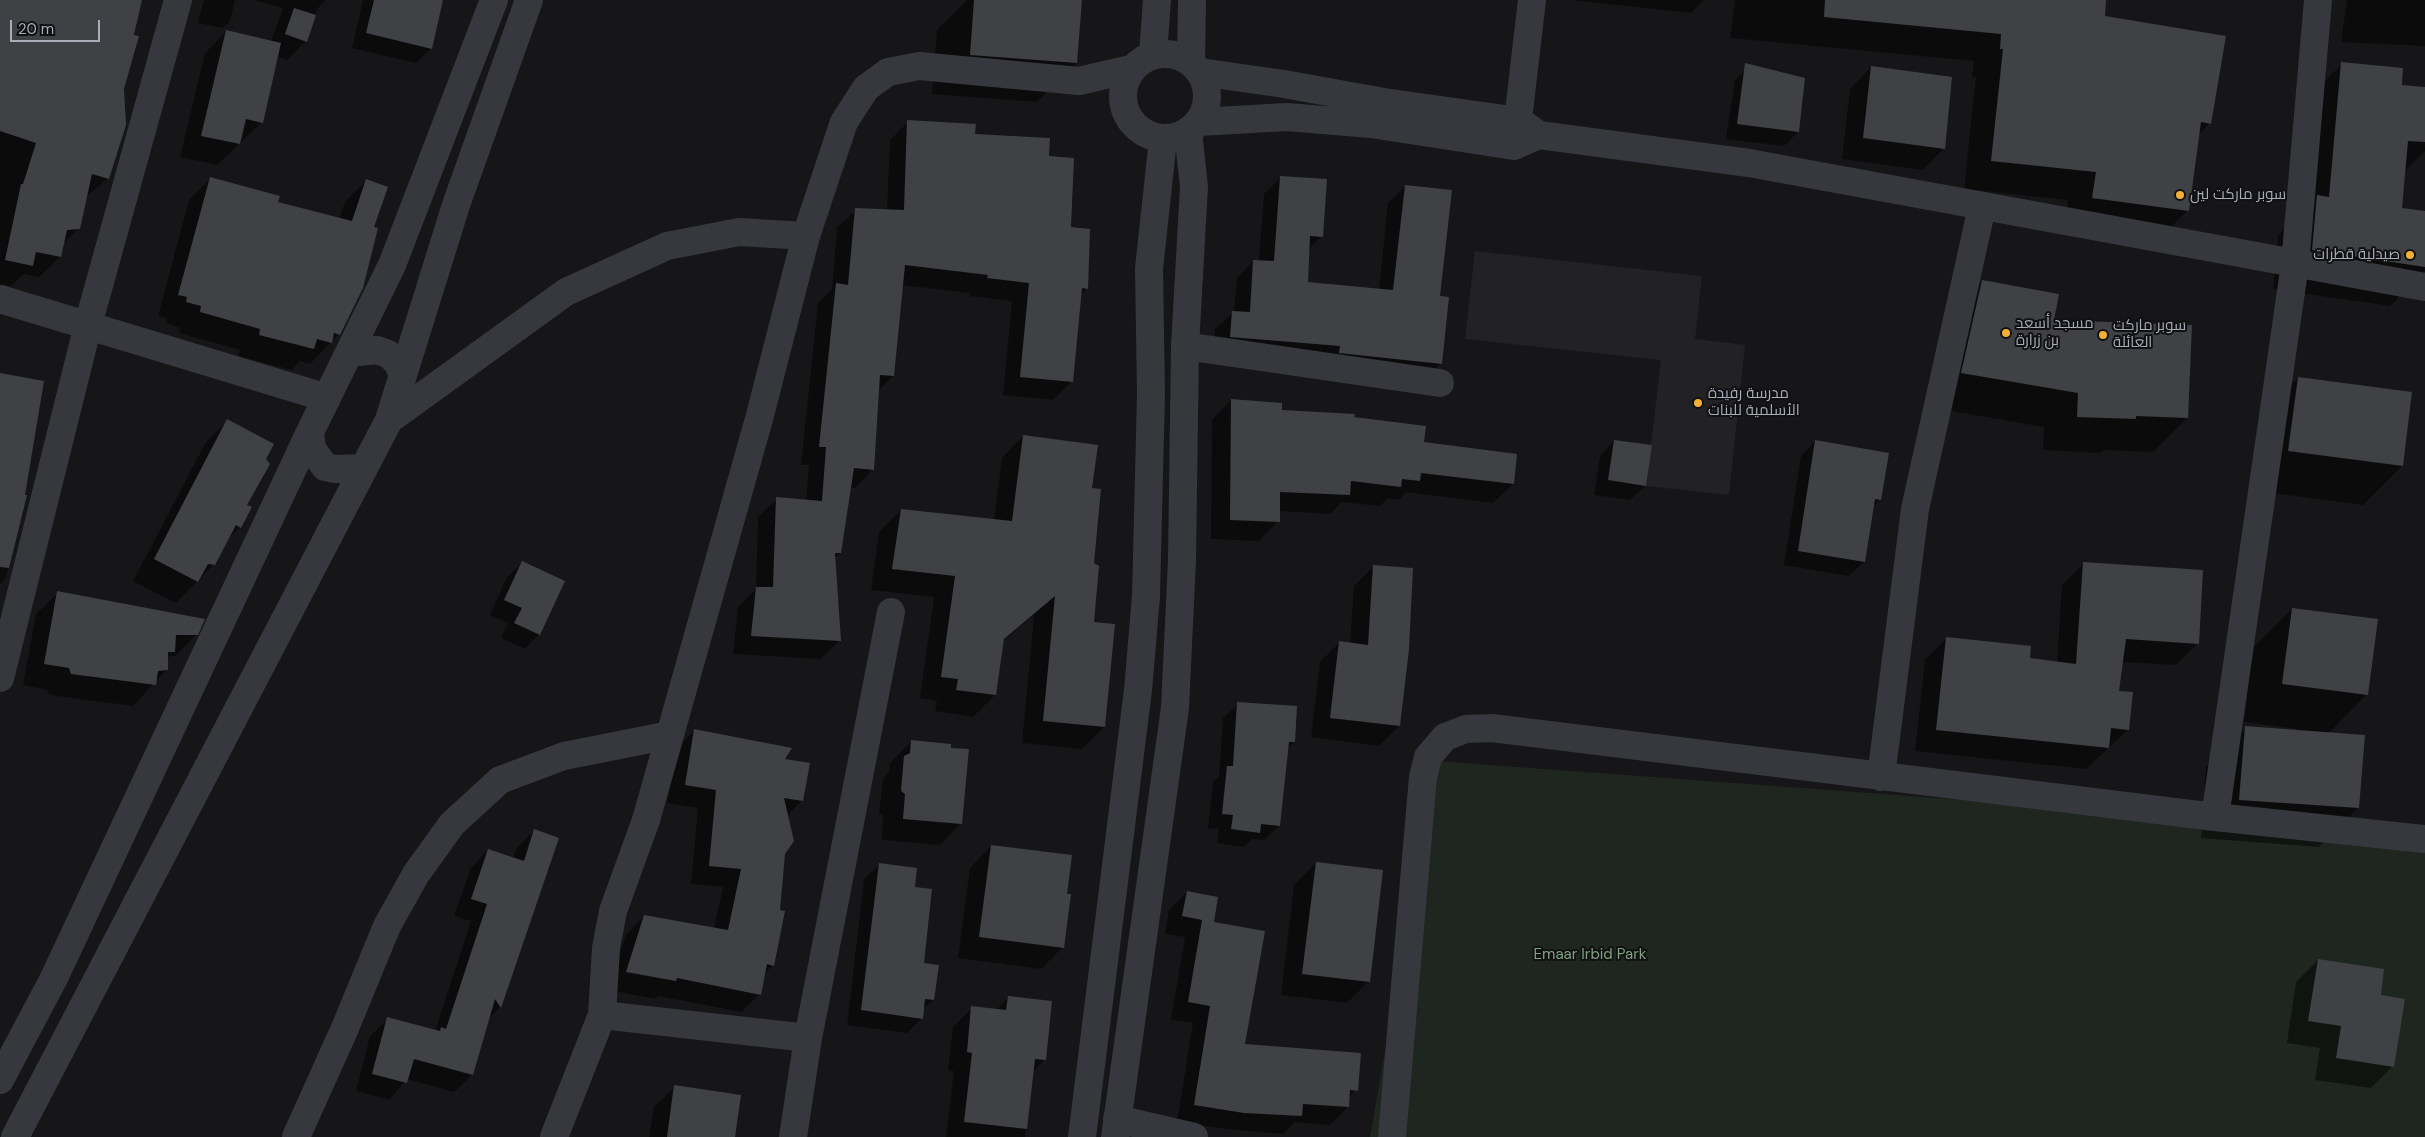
<!DOCTYPE html>
<meta charset="utf-8">
<style>
body{margin:0}
#map{position:relative;width:2425px;height:1137px;overflow:hidden;background:#161618;font-family:"DM Sans",sans-serif}
canvas{display:block}
.scale{position:absolute;left:10px;top:20px;width:90px;height:22px;box-sizing:border-box;border:2px solid #a8adb8;border-top:0;padding-left:6px;font-size:15px;line-height:18px;white-space:nowrap;color:#a8adb8;-webkit-text-stroke:4px #111113;paint-order:stroke}
</style>
<div id="map">
<canvas width="2425" height="1137"></canvas>
<div class="scale">20 m</div>
</div>
<script>
const ctx = document.querySelector('canvas').getContext('2d');
ctx.lineJoin = 'round';
function fill(path, color) { ctx.fillStyle = color; ctx.fill(path, 'evenodd'); }
const shape = rows => new Path2D(rows.map(r => 'M' + r).join(''));
function strokePath(path, color, width, dash) { ctx.strokeStyle = color; ctx.lineWidth = width; ctx.lineCap = dash ? 'butt' : 'round'; ctx.setLineDash(dash || []); ctx.stroke(path); }
function label(font, color, halo, rows, align = 'center') {
  ctx.font = font + ' "DM Sans",Cairo,sans-serif'; ctx.lineWidth = 4; ctx.setLineDash([]); ctx.textBaseline = 'middle'; ctx.strokeStyle = halo; ctx.fillStyle = color; for (const [text, x, y, turn = 0] of rows) {
    ctx.save(); ctx.translate(x, y); ctx.rotate((+turn || 0) * Math.PI / 180); ctx.textAlign = isNaN(turn) ? turn : align; if (halo) ctx.strokeText(text, 0, 0); ctx.fillText(text, 0, 0); ctx.restore();
  }
}
fill(shape([
 [1475,251,1702,276,1695,339,1745,345,1729,495,1646,486,1661,360,1465,339]
]), '#222225');
fill(shape([
 [1436,761,2425,834,2425,1137,1370,1137]
]), '#1e261f');
fill(shape([
 [0,0,141,0,108,178,85,198,78,229,62,245,60,257,39,277,24,274,11,286,0,284],
 [204,0,235,0,230,21,223,28,198,23],
 [253,0,326,0,317,9,306,41,287,60,277,57,262,122,217,165,180,157,205,53,227,31,271,41,283,8],
 [363,0,442,0,431,48,416,63,352,48],
 [967,0,1081,0,1076,63,1037,102,932,94,937,30],
 [1571,0,1704,0,1691,13],
 [1735,0,2105,0,2104,17,2210,123,2198,135,2188,210,2160,238,2065,225,2068,200,1964,189,1976,77,1972,77,1974,61,1730,38],
 [2347,0,2425,0,2425,46,2341,42],
 [2342,64,2400,87,2425,89,2425,151,2404,172,2401,209,2425,213,2425,271,2390,306,2273,289,2278,235,2291,222,2303,103],
 [1749,66,1798,132,1784,146,1726,139,1735,80],
 [1871,67,1944,148,1923,170,1842,159,1850,89],
 [908,122,973,136,1048,157,1087,288,1080,296,1071,382,1053,400,1003,395,1012,301,969,296,970,293,902,285,893,376,878,391,873,469,855,488,850,487,840,553,835,558,839,641,821,659,733,654,738,607,756,589,758,517,777,499,806,501,809,465,801,465,818,303,832,289,837,228,856,210,887,211,890,140],
 [1281,177,1322,236,1308,250,1306,283,1379,290,1388,203,1405,187,1439,297,1440,364,1424,380,1214,353,1215,329,1234,312,1237,278,1253,261,1259,261,1264,194],
 [211,178,276,203,339,219,345,202,366,181,339,334,310,364,300,361,292,370,238,356,240,350,179,333,180,328,166,323,167,318,158,316,189,200],
 [1982,282,2053,321,2187,418,2153,452,2104,450,2100,453,2043,450,2044,427,1928,407,1948,316],
 [0,375,23,496,25,496,6,578,0,584],
 [2298,378,2402,466,2363,505,2249,490,2259,417],
 [1231,400,1281,412,1353,418,1423,444,1513,484,1493,503,1406,492,1399,500,1388,498,1380,506,1342,502,1330,514,1279,511,1278,521,1259,541,1211,539,1212,420],
 [228,421,265,459,246,505,250,508,240,527,226,541,214,564,176,603,133,581,206,442],
 [1023,436,1091,489,1093,623,1104,727,1082,749,1022,743,1034,615,1002,642,995,695,973,717,935,711,937,701,920,698,934,597,871,590,879,532,901,510,994,520,1002,458],
 [1614,441,1645,486,1630,500,1594,495,1600,456],
 [1815,441,1880,499,1873,506,1864,562,1849,576,1784,565,1801,456],
 [522,563,539,634,525,649,501,638,508,623,490,615,507,577],
 [2084,563,2197,644,2176,665,2122,662,2118,692,2128,730,2086,769,1915,751,1925,660,1947,638,2029,660,2057,663,2062,585],
 [1374,566,1399,726,1379,746,1311,737,1320,662,1340,642,1350,644,1354,586],
 [58,593,197,634,175,656,170,656,167,659,167,669,133,706,50,695,47,690,23,685,36,614],
 [2292,609,2367,694,2328,734,2358,808,2319,847,2201,838,2206,767,2245,728,2297,731,2297,729,2244,722,2253,648],
 [1238,704,1294,742,1287,749,1279,826,1264,840,1252,839,1244,847,1217,843,1219,829,1208,828,1213,782,1219,776,1223,718],
 [695,730,783,760,802,800,787,816,773,965,764,974,760,994,741,1012,659,996,656,999,608,990,626,935,644,916,714,929,723,887,691,884,698,808,667,803,676,749],
 [912,741,961,823,940,845,882,840,883,816,879,813,883,779,889,772,890,763],
 [534,831,558,839,500,1007,488,1020,472,1075,454,1092,407,1079,389,1100,356,1091,370,1036,388,1019,435,1031,471,921,454,916,471,868,488,850,513,858,517,848],
 [991,846,1066,895,1063,947,1041,969,958,958,970,868],
 [1316,863,1369,981,1347,1003,1281,995,1294,885],
 [879,865,914,888,923,964,933,1000,923,1009,922,1018,907,1033,847,1025,864,879],
 [1187,892,1212,923,1243,1045,1356,1090,1348,1098,1348,1107,1330,1125,1295,1122,1283,1134,1226,1129,1177,1122,1193,1023,1171,1020,1185,937,1165,934,1169,910],
 [2318,960,2379,996,2393,1066,2371,1088,2315,1080,2320,1048,2287,1043,2296,982],
 [1008,998,1044,1060,1032,1072,1025,1137,946,1137,954,1071,948,1071,953,1027,972,1008,996,1010],
 [675,1087,734,1137,649,1137,654,1107]
]), '#0007');
fill(shape([
 [0,0,142,0,134,35,139,36,124,89,126,125,109,179,92,174,80,229,67,230,61,257,36,252,33,266,5,260,21,184,23,184,36,143,0,131],
 [374,0,443,0,432,49,366,33],
 [974,0,1082,0,1077,63,970,55],
 [1825,0,2106,0,2105,16,2226,36,2211,124,2201,122,2189,211,2092,198,2096,172,1991,161,2003,49,2000,49,2001,34,1824,17],
 [294,8,316,15,307,42,285,34],
 [226,30,281,43,263,123,246,119,240,144,201,136],
 [2341,62,2403,68,2402,85,2425,87,2425,142,2408,141,2402,208,2425,211,2425,267,2312,250,2317,195,2329,197],
 [1745,63,1805,78,1799,132,1737,124],
 [1871,66,1952,77,1945,149,1863,138],
 [907,120,976,124,975,134,1050,138,1049,156,1074,158,1071,227,1090,229,1088,289,1082,288,1073,382,1020,377,1029,283,987,278,988,275,905,265,894,376,880,375,874,470,854,468,841,553,835,553,841,641,751,636,756,587,773,587,776,497,822,501,826,447,819,447,836,283,848,285,855,208,904,210],
 [1280,176,1327,179,1323,237,1310,236,1308,282,1393,290,1405,185,1452,190,1440,296,1449,297,1442,364,1339,353,1340,346,1230,337,1232,311,1250,312,1253,260,1274,261],
 [210,177,280,196,278,202,352,221,366,179,388,187,374,227,378,228,363,288,340,335,334,333,332,343,317,339,314,349,259,335,260,329,200,312,201,306,186,302,187,297,178,295],
 [1982,280,2059,294,2054,320,2192,325,2188,418,2136,416,2136,419,2077,417,2078,393,1961,373],
 [0,373,44,381,25,495,27,495,9,568,0,567],
 [2298,377,2412,392,2403,466,2288,451],
 [1231,399,1282,403,1282,410,1355,414,1354,417,1426,426,1424,442,1517,454,1514,484,1421,473,1420,481,1402,479,1401,487,1351,481,1350,495,1280,492,1280,522,1230,520],
 [227,419,274,444,266,459,270,464,247,505,252,507,241,528,236,525,215,565,208,564,198,582,154,559],
 [1023,435,1098,445,1092,488,1101,489,1094,563,1099,566,1094,622,1115,624,1105,727,1043,721,1055,596,1004,639,996,695,956,690,958,679,941,677,955,576,892,569,901,509,1012,521],
 [1614,440,1652,445,1646,486,1608,480],
 [1815,440,1889,453,1881,500,1875,499,1865,562,1798,551],
 [522,561,565,581,540,635,514,623,522,608,504,600],
 [2083,562,2203,570,2199,644,2126,639,2119,691,2133,692,2129,730,2111,728,2109,748,1936,730,1946,637,2031,646,2030,658,2076,664],
 [1373,565,1413,568,1409,649,1400,726,1330,718,1339,641,1368,645],
 [57,591,205,619,198,635,176,635,175,652,168,652,168,670,158,671,156,685,71,674,69,668,44,664],
 [2292,608,2378,619,2368,695,2282,684],
 [1237,702,1297,706,1295,742,1289,742,1280,826,1261,824,1260,833,1231,829,1233,815,1222,814,1227,766,1233,766],
 [2245,726,2365,735,2359,808,2239,800],
 [694,729,792,748,785,759,810,763,803,801,784,798,794,841,785,854,780,910,785,911,774,966,767,964,761,995,677,978,676,981,626,972,644,915,728,930,741,869,709,866,716,790,685,785],
 [911,740,951,744,951,748,969,749,962,824,903,819,905,794,901,791,904,756,910,753],
 [534,829,559,838,501,1008,495,999,473,1075,414,1059,407,1083,372,1074,387,1017,440,1031,441,1027,446,1029,487,904,471,899,488,849,524,861],
 [991,845,1072,855,1067,894,1071,894,1064,948,979,937],
 [1316,862,1383,870,1370,982,1302,974],
 [879,863,917,868,915,887,932,889,924,963,939,965,934,1000,925,999,923,1019,861,1010],
 [1187,891,1218,897,1214,922,1265,931,1245,1044,1361,1053,1358,1091,1350,1090,1349,1107,1303,1104,1302,1116,1244,1113,1194,1105,1210,1006,1188,1002,1202,920,1182,916],
 [2318,959,2384,969,2381,995,2405,999,2394,1067,2336,1058,2341,1026,2308,1021],
 [1008,996,1052,1001,1046,1060,1035,1059,1027,1129,964,1122,972,1053,967,1052,971,1006,1006,1010],
 [674,1085,741,1095,735,1137,667,1137]
]), '#404145');
strokePath(shape([
 '1123 96a42 42 0 1 1 84 0a42 42 0 1 1-84 0Z',
 [1153,55,1157,0],
 [1191,62,1192,0],
 [1200,72,1284,84,1384,102,1519,121,1539,135,1749,163,2425,287],
 [1198,122,1287,117,1371,124,1514,146,1539,135],
 [1516,137,1532,0],
 [0,299,327,398],
 [1185,346,1440,383],
 [349,353,377,350,388,354,397,362,403,374],
 [389,420,566,292,667,246,739,232,806,236],
 [310,432,312,449,325,467,335,469,363,468],
 [0,678,88,325,178,0],
 [1881,777,1915,509,1982,207],
 [2215,817,2295,264,2318,0],
 [602,1015,808,1038],
 [0,1080,54,978,310,432,392,265,494,0],
 [1117,1119,1194,1137],
 [15,1137,389,420,456,205,529,0],
 [296,1137,345,1028,387,926,416,874,452,824,500,780,564,756,670,735],
 [554,1137,602,1015,606,948,613,911,646,820,759,419,806,236,844,122,866,88,888,72,919,66,1079,81,1131,69],
 [793,1137,808,1038,891,612],
 [1082,1137,1138,690,1146,596,1151,394,1149,269,1163,139],
 [1115,1137,1175,708,1182,560,1185,346,1194,187,1188,131],
 [1392,1137,1423,777,1428,757,1445,737,1466,729,1492,728,2215,817,2425,839]
]), '#37383d', 28);
for (const [x, y, r, color] of [
 [2180,195,5,"#f2b134"],
 [2410,255,5,"#f2b134"],
 [2006,333,5,"#f2b134"],
 [2103,335,5,"#f2b134"],
 [1698,403,5,"#f2b134"]
]) { const dot = new Path2D(); dot.arc(x, y, r, 0, 2 * Math.PI); ctx.fillStyle = color; ctx.fill(dot); strokePath(dot, '#111113', 2); }
label('15px', '#a8adb8', '#111113', [
 ["سوبر ماركت لين",2190,195],
 ["صيدلية قطرات",2400,255,"right"],
 ["مسجد أسعد",2016,324],
 ["بن زرارة",2016,341],
 ["سوبر ماركت",2113,326],
 ["العائلة",2113,343],
 ["مدرسة رفيدة",1708,394],
 ["الأسلمية للبنات",1708,411]
], 'left');
label('15px', '#7fa381', '#111113', [
 ["Emaar Irbid Park",1590,955]
]);
</script>
